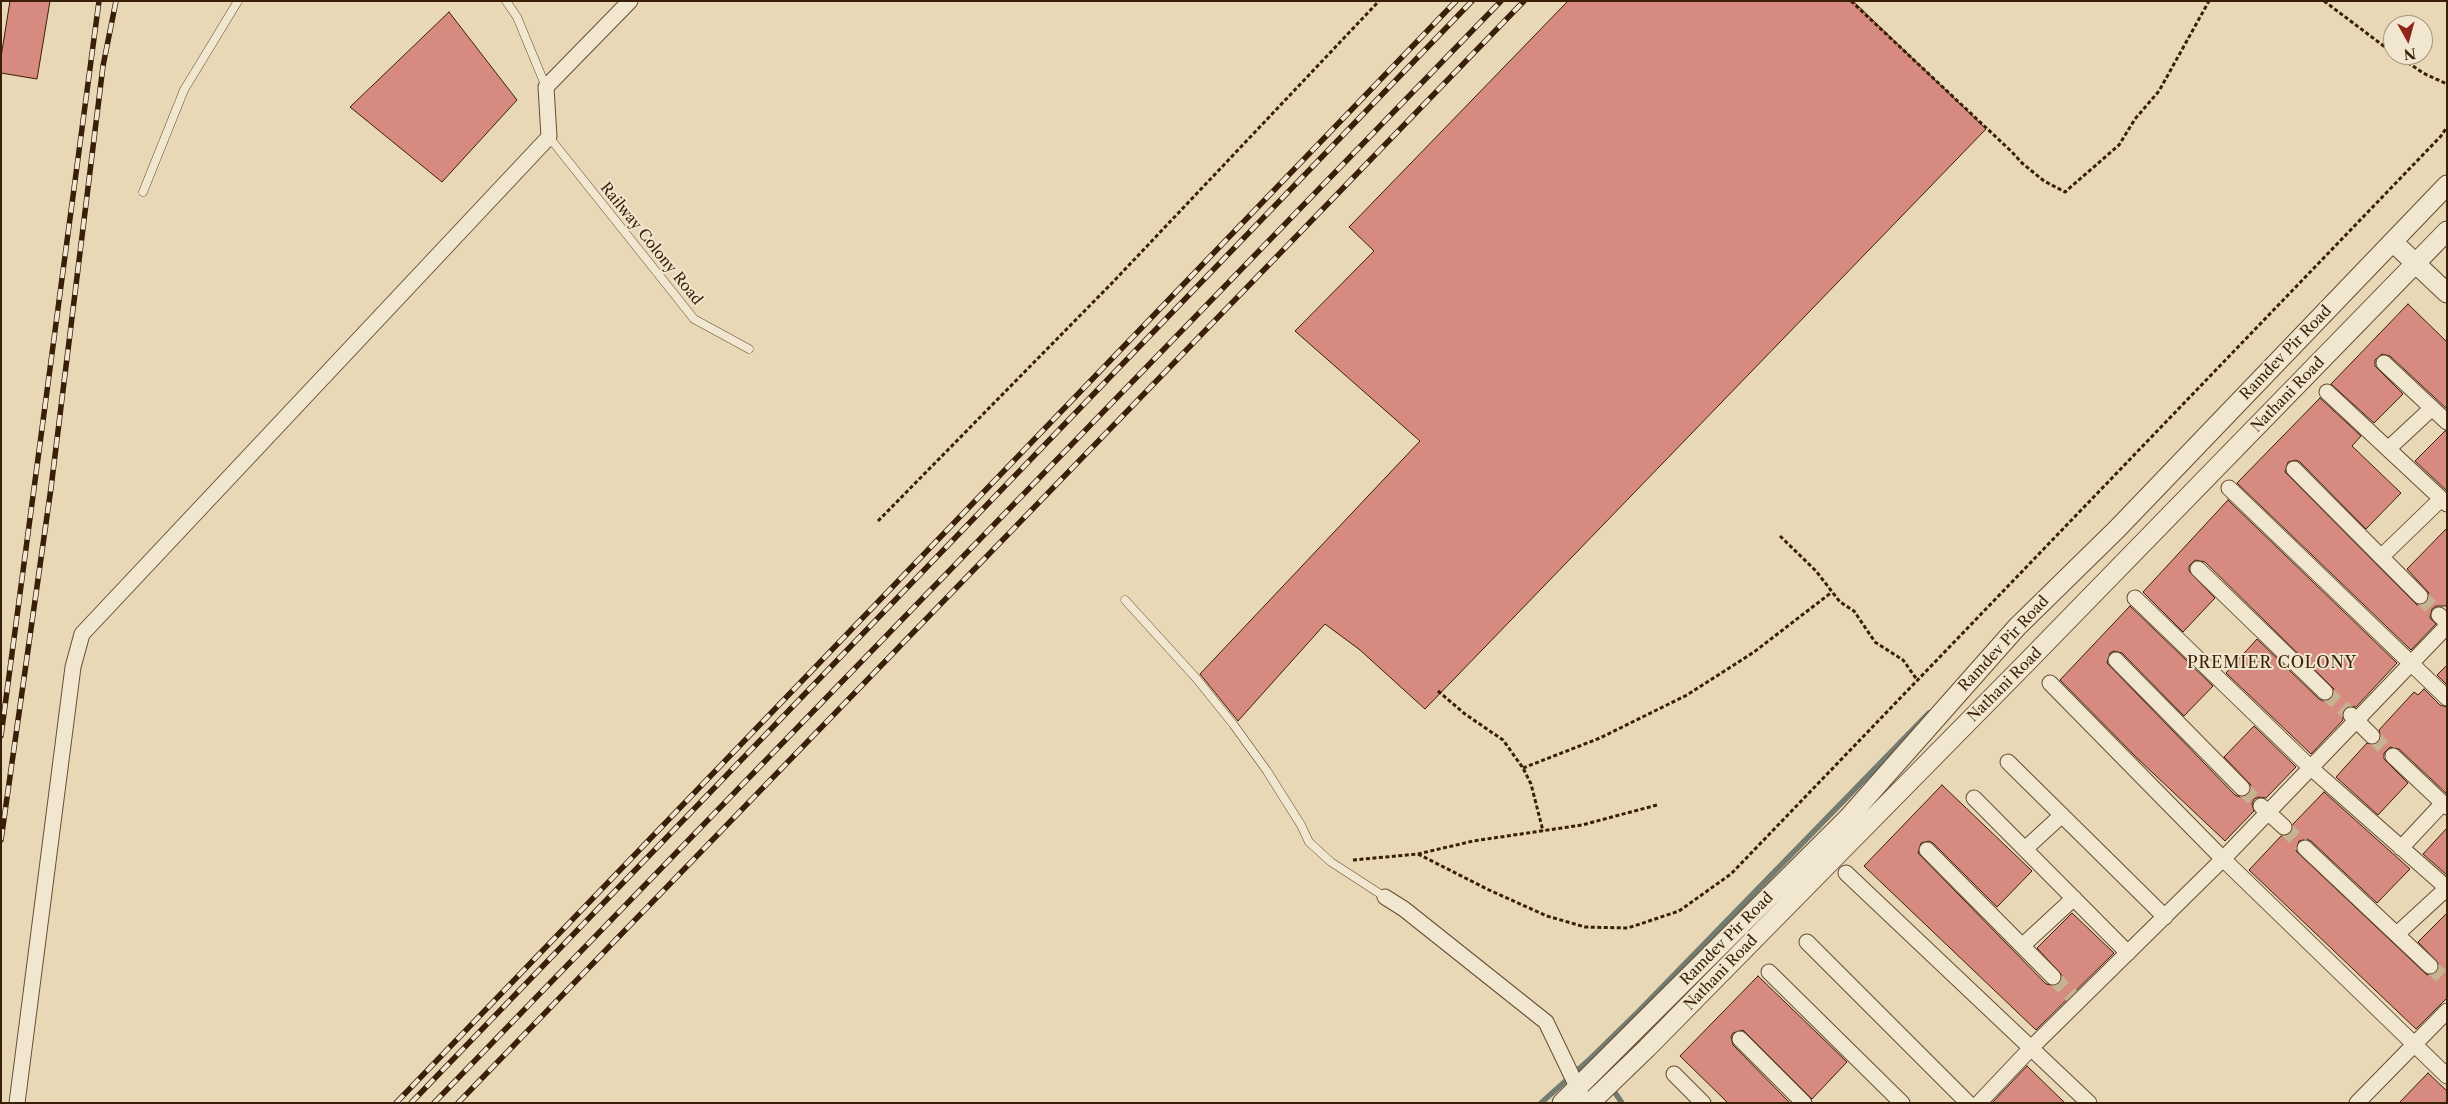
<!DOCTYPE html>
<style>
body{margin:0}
#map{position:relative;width:2448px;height:1104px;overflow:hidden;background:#e9d8b5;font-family:"Libre Caslon Text",serif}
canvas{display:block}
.frame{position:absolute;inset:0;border:2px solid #3a1f08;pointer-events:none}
.north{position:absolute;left:2383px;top:15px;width:50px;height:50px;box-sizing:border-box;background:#f1e6cf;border:1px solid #a8967f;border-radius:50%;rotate:173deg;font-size:14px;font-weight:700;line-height:20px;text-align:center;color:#3a1f08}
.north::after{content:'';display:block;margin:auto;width:18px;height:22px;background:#8f2418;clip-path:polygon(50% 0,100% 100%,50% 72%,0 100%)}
</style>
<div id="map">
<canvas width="2448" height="1104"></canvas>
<div class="frame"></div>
<div class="north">N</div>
</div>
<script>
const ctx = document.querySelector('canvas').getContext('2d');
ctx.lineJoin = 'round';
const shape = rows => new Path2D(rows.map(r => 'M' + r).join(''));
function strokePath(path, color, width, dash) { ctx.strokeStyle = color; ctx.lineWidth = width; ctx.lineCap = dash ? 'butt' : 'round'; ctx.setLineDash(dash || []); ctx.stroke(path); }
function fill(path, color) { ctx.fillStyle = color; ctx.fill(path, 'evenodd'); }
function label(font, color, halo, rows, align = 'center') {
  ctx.font = font + ' "Libre Caslon Text",serif'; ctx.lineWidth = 4; ctx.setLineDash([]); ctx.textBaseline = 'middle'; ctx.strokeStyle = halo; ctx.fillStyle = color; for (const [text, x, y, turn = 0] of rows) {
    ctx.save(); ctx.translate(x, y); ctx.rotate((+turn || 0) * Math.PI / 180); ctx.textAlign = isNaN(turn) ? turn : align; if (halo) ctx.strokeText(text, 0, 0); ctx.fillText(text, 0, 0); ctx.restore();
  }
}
strokePath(shape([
 [1599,1069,1622,1103],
 [1541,1103,1591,1058,1639,1011,1929,713]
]), '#747b70', 5.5);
const building = shape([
 [10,1,50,1,37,79,1,73,1,57,10,1],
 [1568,1,1853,1,1986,129,1425,709,1360,650,1325,624,1238,721,1200,674,1420,441,1295,331,1374,251,1349,227,1568,1],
 [449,12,517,100,442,182,350,107,449,12],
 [2408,304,2447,342,2447,409,2390,356,2382,354,2375,360,2375,366,2403,394,2374,423,2331,384,2408,304],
 [2320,398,2361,436,2352,446,2401,493,2366,529,2300,462,2296,460,2288,462,2285,472,2417,605,2426,603,2429,593,2407,569,2447,528,2447,606,2436,606,2432,609,2430,618,2436,624,2411,650,2237,483,2320,398],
 [2445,431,2447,431,2447,491,2415,461,2445,431],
 [2228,500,2397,663,2356,707,2349,706,2344,709,2342,713,2343,720,2311,754,2226,673,2257,639,2319,699,2323,701,2331,699,2334,689,2205,562,2195,560,2189,566,2189,571,2215,598,2183,632,2143,592,2228,500],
 [2130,606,2213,686,2184,716,2122,653,2114,651,2110,653,2107,663,2235,795,2240,797,2248,795,2251,785,2224,757,2254,726,2296,767,2266,798,2259,797,2254,799,2252,804,2254,811,2225,841,2137,758,2060,680,2130,606],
 [2447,665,2447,685,2437,675,2447,665],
 [2424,689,2440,705,2447,707,2447,794,2399,749,2390,747,2384,753,2384,759,2408,783,2378,815,2336,777,2367,743,2374,745,2378,743,2381,738,2379,730,2414,692,2418,695,2424,689],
 [1942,785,2032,871,1997,907,1933,843,1929,841,1921,843,1918,853,2046,984,2056,986,2062,980,2062,975,2037,948,2072,913,2114,953,2036,1030,1864,866,1942,785],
 [2324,792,2410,869,2377,903,2311,841,2307,839,2299,841,2296,851,2427,975,2436,973,2439,964,2418,942,2447,913,2447,998,2416,1029,2249,870,2281,836,2291,834,2293,824,2324,792],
 [2447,828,2447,875,2423,854,2447,828],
 [1758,976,1847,1062,1812,1099,1743,1030,1733,1033,1731,1037,1733,1045,1790,1103,1728,1103,1680,1056,1758,976],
 [2027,1066,2065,1103,1992,1103,2027,1066],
 [2428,1073,2447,1091,2447,1103,2399,1103,2428,1073]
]);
fill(building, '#d78a80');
strokePath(building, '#3a1f08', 1);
strokePath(shape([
 [2420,596,2439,615],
 [2325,692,2351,715],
 [2372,736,2393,756],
 [2242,788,2261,806],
 [2284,827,2305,848],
 [2430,966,2447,981],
 [2053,977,2072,996]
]), '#c6b392', 15, [15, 8]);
const service = shape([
 [506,1,517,17,546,87],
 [549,137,694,319,749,349],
 [143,192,184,90,238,1],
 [1125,600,1196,678,1233,724,1267,771,1301,825,1309,842,1331,862,1385,897]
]);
const minor = shape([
 [2384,363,2447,422],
 [2327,392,2447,504],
 [2388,449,2432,408],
 [2294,469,2420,596],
 [2229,488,2447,698],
 [2381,557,2441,499],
 [2198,569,2325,692],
 [2135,598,2311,768,2447,888],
 [2439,615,2447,622],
 [2116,660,2242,788],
 [2050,683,2223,859,2447,1076],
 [2351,715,2372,736],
 [2393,756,2447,807],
 [2008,762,2165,917],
 [1974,798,2128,953],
 [2261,806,2284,827],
 [2305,848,2430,966],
 [2401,848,2443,803],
 [2025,849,2062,815],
 [1927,850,2053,977],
 [1846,873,2089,1103],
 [1385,897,1404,909,1546,1022,1582,1097],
 [2397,934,2447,888],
 [1807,942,1968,1103],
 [2022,946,2074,898],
 [1769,972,1902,1103],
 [1740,1039,1804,1103],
 [1674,1074,1703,1103],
 [17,1103,73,667,82,634,549,137,546,87,630,1],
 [1979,1103,2032,1047,2223,859,2447,626],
 [2357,1103,2447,1011]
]);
const tertiary = shape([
 [2393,242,2447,293],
 [1562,1103,1848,818,2017,627,2117,529,2447,185],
 [1590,1103,1647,1048,2028,661,2447,231]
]);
strokePath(service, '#664d33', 9);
strokePath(minor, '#664d33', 17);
strokePath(tertiary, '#664d33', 21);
strokePath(shape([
 [1851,1,2012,152,2022,163,2044,181,2065,192,2119,145,2135,119,2159,91,2209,1],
 [2324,1,2393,53],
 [2397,55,2423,73,2447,84],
 [878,521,1113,282,1379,1],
 [1780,536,1816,571,1840,602,1854,611,1875,642,1903,660,1918,681],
 [1438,691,1465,714,1503,740,1523,768,1531,784,1543,831],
 [1523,768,1600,738,1687,695,1754,652,1832,592],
 [1418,854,1489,890,1547,916,1585,927,1628,928,1679,911,1731,874,2441,136,2447,127],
 [1353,860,1418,854,1473,841,1582,825,1657,805]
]), '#3a1f08', 3, [4, 2.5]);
strokePath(service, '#f1e6cf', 8);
strokePath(minor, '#f1e6cf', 15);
strokePath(tertiary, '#f1e6cf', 19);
const rail = shape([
 [1,736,99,1],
 [1,840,51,488,103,66,116,1],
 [396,1103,1456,1],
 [411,1103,1472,1],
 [434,1103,1501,1],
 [458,1103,1524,1]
]);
strokePath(rail, '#3a1f08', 5.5);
strokePath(rail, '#f1e6cf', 4, [11]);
label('15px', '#3a1f08', '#f1e6cf', [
 ["Railway Colony Road",651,244,51],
 ["Ramdev Pir Road",2286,353,-46],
 ["Nathani Road",2288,395,-46],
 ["Ramdev Pir Road",2004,644,-47],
 ["Nathani Road",2005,685,-45],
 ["Ramdev Pir Road",1727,939,-45],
 ["Nathani Road",1721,973,-46]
]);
ctx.letterSpacing = '1px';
label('16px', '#3a1f08', '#f1e6cf', [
 ["PREMIER COLONY",2272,663]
]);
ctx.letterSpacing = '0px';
</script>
